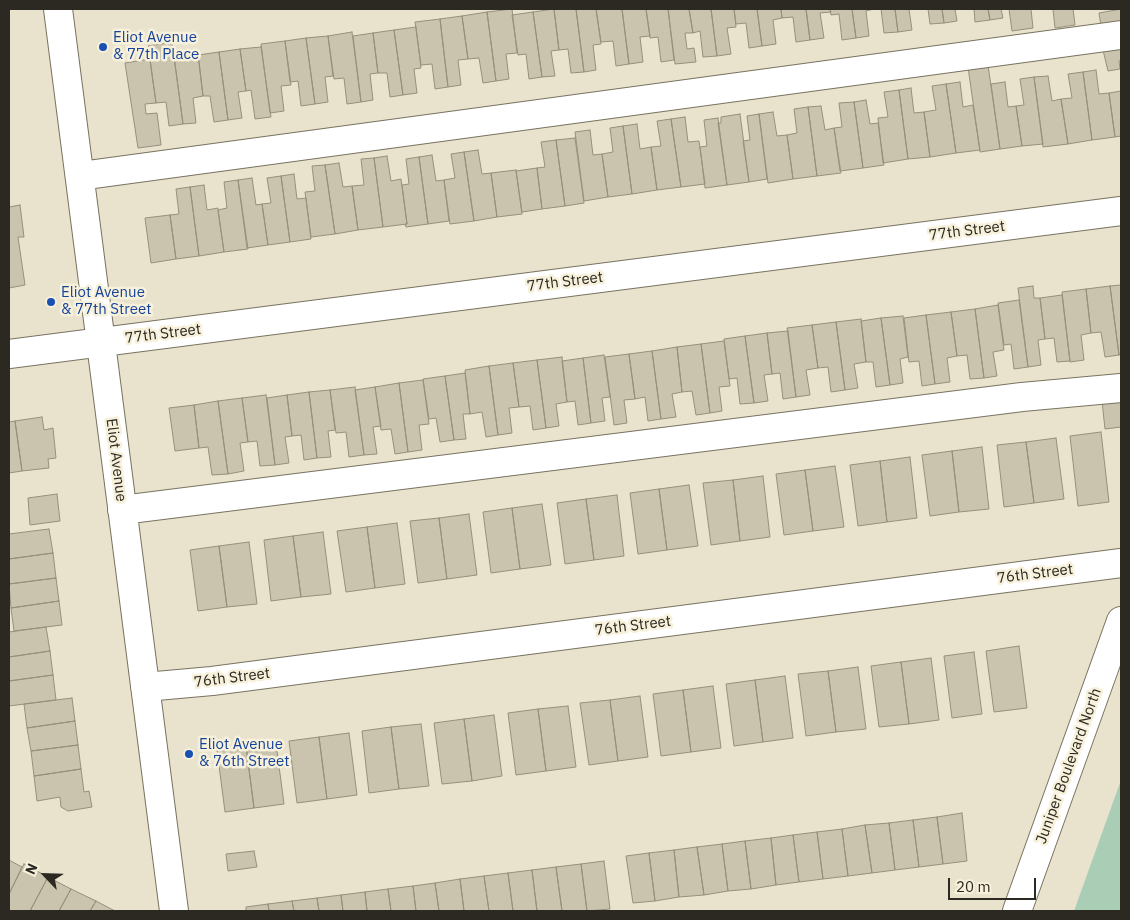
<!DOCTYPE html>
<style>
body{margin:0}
#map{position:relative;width:1130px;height:920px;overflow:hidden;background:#e9e3ce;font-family:"IBM Plex Sans",sans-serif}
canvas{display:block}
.frame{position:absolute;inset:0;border:10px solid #2b2921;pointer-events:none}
.north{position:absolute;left:20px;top:850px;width:50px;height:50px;-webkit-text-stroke:4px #f7f1db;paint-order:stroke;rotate:294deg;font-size:14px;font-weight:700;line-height:20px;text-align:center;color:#2b2921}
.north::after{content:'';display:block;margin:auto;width:18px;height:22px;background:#2b2921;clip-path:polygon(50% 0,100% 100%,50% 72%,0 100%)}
.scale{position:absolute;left:948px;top:878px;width:88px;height:22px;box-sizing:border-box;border:2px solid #2b2921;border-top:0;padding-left:6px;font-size:15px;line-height:18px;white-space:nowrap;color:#2b2921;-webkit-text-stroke:4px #f7f1db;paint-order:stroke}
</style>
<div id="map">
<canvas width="1130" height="920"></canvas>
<div class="frame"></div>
<div class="north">N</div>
<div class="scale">20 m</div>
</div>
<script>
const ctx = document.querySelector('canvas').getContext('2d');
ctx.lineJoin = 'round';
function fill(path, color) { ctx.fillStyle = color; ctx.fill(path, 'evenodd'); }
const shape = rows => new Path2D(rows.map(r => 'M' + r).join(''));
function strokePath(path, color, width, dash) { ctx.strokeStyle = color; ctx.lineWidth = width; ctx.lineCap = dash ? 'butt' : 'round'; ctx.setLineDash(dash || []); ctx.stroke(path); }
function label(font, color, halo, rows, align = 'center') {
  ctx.font = font + ' "IBM Plex Sans",sans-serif'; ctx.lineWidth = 5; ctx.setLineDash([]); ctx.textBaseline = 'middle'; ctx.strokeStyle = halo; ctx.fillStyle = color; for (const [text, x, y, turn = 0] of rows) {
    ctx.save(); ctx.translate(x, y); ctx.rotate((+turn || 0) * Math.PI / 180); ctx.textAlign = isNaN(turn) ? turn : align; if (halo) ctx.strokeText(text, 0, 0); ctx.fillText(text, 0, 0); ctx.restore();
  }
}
fill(shape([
 [1121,780,1121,911,1074,911]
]), '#a9cdb5');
const building = shape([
 [512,9,517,53,506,54,509,79,496,81,487,12,512,9],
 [554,9,559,50,551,51,555,76,542,77,533,12,554,9],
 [554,9,576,9,584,72,571,73,568,49,559,50,554,9],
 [576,9,596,9,601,44,593,45,596,70,584,72,576,9],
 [596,9,622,9,629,64,616,66,613,41,601,42,596,9],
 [622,9,646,9,650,36,640,37,643,62,629,64,622,9],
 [646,9,668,9,674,60,661,62,658,37,650,38,646,9],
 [668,9,689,9,693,33,685,33,687,49,694,48,696,62,675,64,668,9],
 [689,9,711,9,717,56,703,57,700,31,693,33,689,9],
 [711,9,734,9,736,27,727,28,731,54,717,56,711,9],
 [734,9,757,9,762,46,749,48,746,23,736,24,734,9],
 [757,9,781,9,782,18,773,20,776,44,762,46,757,9],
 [781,9,806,9,810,40,796,42,793,17,782,18,781,9],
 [806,9,830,9,831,12,820,13,824,38,810,40,806,9],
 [830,9,852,9,856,38,842,40,839,14,831,15,830,9],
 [852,9,874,9,866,11,869,36,856,38,852,9],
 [881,9,895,9,898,32,884,33,881,9],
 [895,9,909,9,912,30,898,32,895,9],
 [928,9,942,9,944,23,930,24,928,9],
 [942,9,955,9,957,21,944,23,942,9],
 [974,9,988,9,990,20,975,22,974,9],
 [988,9,1001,9,1003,18,990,20,988,9],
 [1009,9,1031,9,1033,28,1012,31,1009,9],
 [1053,9,1073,9,1075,25,1055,28,1053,9],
 [1121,9,1121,23,1101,26,1099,13,1121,9],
 [487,12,496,81,483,83,479,58,468,59,462,16,487,12],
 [533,12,542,77,529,79,526,54,518,55,512,15,533,12],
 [462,16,468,59,458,60,461,85,448,87,440,19,462,16],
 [440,19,448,87,435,89,432,64,421,65,415,22,440,19],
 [416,27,421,68,414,69,417,93,403,95,394,30,416,27],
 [394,30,403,95,390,97,387,73,378,73,373,33,394,30],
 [352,32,361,102,347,104,344,78,334,79,328,36,352,32],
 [373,33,378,73,370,74,373,100,361,102,353,36,373,33],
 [328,36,333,76,325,77,328,102,315,104,306,38,328,36],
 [306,38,315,104,301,106,298,81,290,82,285,41,306,38],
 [285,41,291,85,281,86,284,111,270,113,261,44,285,41],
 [172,42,183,124,169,126,166,102,156,103,148,46,172,42],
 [261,47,271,117,255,119,251,90,246,91,240,49,261,47],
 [1121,47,1121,60,1119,61,1120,69,1108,71,1103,50,1121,47],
 [240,49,246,91,238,92,242,118,228,120,219,52,240,49],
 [219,52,228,120,214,122,210,96,203,96,198,55,219,52],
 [198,53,203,96,193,98,196,123,183,124,174,56,198,53],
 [150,59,156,103,145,104,146,114,157,113,161,145,138,148,125,63,150,59],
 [988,65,1000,149,980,152,968,67,988,65],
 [1096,70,1099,94,1109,93,1115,137,1092,140,1083,72,1096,70],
 [1083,72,1092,140,1068,144,1061,99,1072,98,1068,74,1083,72],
 [1048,76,1052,101,1061,99,1068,144,1043,147,1034,77,1048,76],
 [1034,77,1043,144,1022,146,1016,106,1024,105,1020,79,1034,77],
 [960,82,963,107,973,105,980,150,956,153,946,84,960,82],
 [1005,82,1008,107,1016,106,1022,146,1000,149,991,84,1005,82],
 [946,84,956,153,930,157,924,112,936,110,932,86,946,84],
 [911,88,914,113,924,112,930,157,908,159,899,90,911,88],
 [899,90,908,159,883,163,878,118,888,117,884,92,899,90],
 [1121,91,1121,136,1115,137,1109,93,1121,91],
 [866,100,870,124,878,123,884,165,863,168,854,102,866,100],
 [854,102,863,168,840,171,834,128,842,127,839,103,854,102],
 [821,106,825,130,834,128,841,173,817,176,808,107,821,106],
 [808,107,817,176,793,179,787,135,797,133,794,109,808,107],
 [773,112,777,136,787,135,793,179,768,183,759,114,773,112],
 [740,114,749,182,727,185,718,123,721,123,721,117,740,114],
 [759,114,767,179,749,182,743,141,750,140,747,116,759,114],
 [685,117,688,142,699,141,705,184,681,187,671,119,685,117],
 [718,118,727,185,705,188,700,147,707,146,704,120,718,118],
 [671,119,681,187,657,190,651,147,661,146,657,121,671,119],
 [637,124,640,149,651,147,657,190,632,194,623,126,637,124],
 [623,126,632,194,608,197,602,154,613,152,610,128,623,126],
 [590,130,593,155,602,154,608,197,584,201,575,132,590,130],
 [575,138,584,203,565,206,556,140,575,138],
 [556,140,565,206,542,209,537,168,545,167,541,142,556,140],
 [478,150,482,174,491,173,497,217,474,221,464,152,478,150],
 [464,152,474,221,450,224,444,180,455,178,451,154,464,152],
 [432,155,436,181,444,180,449,221,428,224,419,157,432,155],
 [387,156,391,181,401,179,407,224,383,227,374,158,387,156],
 [419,157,428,224,406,227,405,224,407,224,402,185,409,184,406,159,419,157],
 [374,158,383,227,358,230,352,186,364,185,361,159,374,158],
 [339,163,343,187,352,186,358,230,335,234,325,165,339,163],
 [325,165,335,234,311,237,305,192,315,191,312,166,325,165],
 [537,168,542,209,522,212,516,171,537,168],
 [516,170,522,214,497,217,491,173,516,170],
 [294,174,297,199,306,198,311,239,290,242,281,176,294,174],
 [281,176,290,242,268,245,262,204,271,203,267,178,281,176],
 [252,178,256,205,262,204,268,245,247,248,238,180,252,178],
 [238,180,248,249,224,252,218,210,227,208,224,182,238,180],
 [204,185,207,210,218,208,218,210,224,252,199,256,190,187,204,185],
 [190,187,199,256,176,259,170,215,179,214,176,189,190,187],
 [20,205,24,237,18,237,25,285,9,288,9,207,20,205],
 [170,215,176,259,151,263,145,218,170,215],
 [1121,285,1121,355,1119,355,1110,286,1121,285],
 [1033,286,1034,298,1040,298,1045,339,1038,340,1041,365,1028,367,1018,288,1033,286],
 [1110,286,1119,355,1105,357,1101,332,1091,333,1086,289,1110,286],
 [1086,289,1091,333,1081,335,1084,360,1070,362,1062,292,1086,289],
 [1062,295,1070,361,1057,362,1054,338,1045,339,1040,298,1062,295],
 [1019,300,1028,367,1014,369,1011,344,1004,345,998,303,1019,300],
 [998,305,1004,350,993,352,997,376,984,378,975,309,998,305],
 [975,309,984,378,970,379,967,355,957,356,951,312,975,309],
 [951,312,957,356,947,358,950,382,935,384,926,315,951,312],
 [926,315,935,384,922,386,919,361,909,362,904,318,926,315],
 [903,316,908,357,900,359,903,383,890,385,881,318,903,316],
 [881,318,890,385,876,387,873,362,866,362,861,321,881,318],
 [861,319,866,362,854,364,858,388,845,390,836,322,861,319],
 [836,322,845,390,831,392,828,367,818,368,812,325,836,322],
 [812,325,818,368,806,370,810,395,796,397,787,328,812,325],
 [788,331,796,397,783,399,780,373,772,374,767,333,788,331],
 [767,333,772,374,764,375,768,401,754,403,745,336,767,333],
 [745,336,754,403,740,404,737,378,729,379,724,339,745,336],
 [724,341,730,386,719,387,722,411,710,413,701,344,724,341],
 [701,344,710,413,696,415,692,391,682,392,677,347,701,344],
 [677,347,682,392,672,394,676,417,661,419,652,351,677,347],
 [652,351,661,419,648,421,645,397,635,399,629,354,652,351],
 [629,354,635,399,624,400,627,423,614,425,605,357,629,354],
 [604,355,610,397,602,398,605,421,591,423,583,358,604,355],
 [562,357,567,402,556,404,559,426,546,428,537,360,562,357],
 [583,358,591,423,578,425,575,401,567,402,562,361,583,358],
 [537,360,546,428,533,430,530,406,519,407,513,363,537,360],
 [513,363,519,407,509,408,512,433,498,435,489,366,513,363],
 [489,366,498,435,486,437,482,412,470,414,465,370,489,366],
 [465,373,470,414,463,414,466,439,454,440,445,376,465,373],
 [445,376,454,440,440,442,436,418,429,419,423,379,445,376],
 [423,380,429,424,419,425,422,450,408,452,399,383,423,380],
 [399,383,408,452,395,454,391,429,381,430,375,387,399,383],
 [355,387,364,455,349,457,346,432,336,433,330,390,355,387],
 [375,387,381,426,373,427,377,454,364,455,355,390,375,387],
 [330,390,335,430,328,431,331,457,317,458,309,392,330,390],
 [309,392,317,458,304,460,301,435,292,436,287,395,309,392],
 [266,395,275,465,260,466,257,441,248,442,242,398,266,395],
 [287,395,292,436,285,437,289,463,275,465,267,398,287,395],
 [242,398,248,442,240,443,244,471,228,474,218,401,242,398],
 [1121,398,1121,427,1105,429,1102,401,1121,398],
 [218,401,228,474,212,475,208,447,199,448,194,405,218,401],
 [194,405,199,448,175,451,169,408,194,405],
 [42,417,44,430,53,428,56,458,48,459,49,468,22,471,15,421,42,417],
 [15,421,22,471,9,473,9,422,15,421],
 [1101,432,1109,502,1078,506,1070,436,1101,432],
 [1056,438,1064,499,1034,503,1026,442,1056,438],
 [1026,442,1034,503,1004,507,997,445,1026,442],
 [982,447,989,509,959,512,952,451,982,447],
 [952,451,959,512,930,516,922,455,952,451],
 [910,457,917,518,887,522,880,461,910,457],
 [880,461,887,522,858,526,850,465,880,461],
 [835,466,844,527,813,531,805,470,835,466],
 [805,470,813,531,784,535,776,474,805,470],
 [763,476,770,537,740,541,733,480,763,476],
 [733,480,740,541,711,545,703,483,733,480],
 [689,485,698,546,667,550,659,489,689,485],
 [659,489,667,550,638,554,630,493,659,489],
 [57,494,60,521,30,525,28,498,57,494],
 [617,495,624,556,594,560,586,499,617,495],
 [586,499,594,560,565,564,557,503,586,499],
 [542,504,551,565,520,569,512,508,542,504],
 [512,508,520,569,491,573,483,512,512,508],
 [469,514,477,575,447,579,439,518,469,514],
 [439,518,447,579,418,583,410,521,439,518],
 [397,523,405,584,375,588,367,527,397,523],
 [367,527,375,588,346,592,337,531,367,527],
 [49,529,53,553,9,559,9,534,49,529],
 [323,532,331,594,301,597,293,536,323,532],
 [293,536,301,597,271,601,264,540,293,536],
 [249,542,257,604,227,607,219,546,249,542],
 [219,546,227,607,198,611,190,550,219,546],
 [53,553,56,578,9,584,9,559,53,553],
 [56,578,59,601,11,608,9,584,56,578],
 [59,601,62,625,14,631,11,608,59,601],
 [46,627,50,651,9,657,9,632,46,627],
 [1019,646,1027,708,994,712,986,651,1019,646],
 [50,651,53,675,9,681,9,657,50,651],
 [974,652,982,714,952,718,944,656,974,652],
 [931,658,939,720,909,724,901,662,931,658],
 [901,662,909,724,879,727,871,666,901,662],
 [858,667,866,729,836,732,828,671,858,667],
 [828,671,836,732,806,736,798,674,828,671],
 [53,675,56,700,9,706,9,681,53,675],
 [785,676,793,738,763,742,755,680,785,676],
 [755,680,763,742,734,746,726,684,755,680],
 [713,686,721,748,691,752,683,690,713,686],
 [683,690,691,752,661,756,653,694,683,690],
 [640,696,648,757,618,761,610,700,640,696],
 [72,698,75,721,27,728,24,704,72,698],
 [610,700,618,761,589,765,580,703,610,700],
 [568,706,576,767,546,771,538,709,568,706],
 [538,709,546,771,516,775,508,713,538,709],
 [494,715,502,776,472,781,464,719,494,715],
 [464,719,472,781,442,784,434,723,464,719],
 [75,721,78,745,31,751,27,728,75,721],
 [421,724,429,786,399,789,391,727,421,724],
 [391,727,399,789,369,793,362,731,391,727],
 [349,733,357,795,327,799,319,737,349,733],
 [319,737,327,799,297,803,289,741,319,737],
 [276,743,284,804,254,808,246,746,276,743],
 [78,745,81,769,34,776,31,751,78,745],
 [246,746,254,808,225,812,217,750,246,746],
 [81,769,84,792,89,791,92,807,68,811,61,807,60,797,37,801,34,776,81,769],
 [962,813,967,861,943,864,937,817,962,813],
 [937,817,943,864,919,867,913,820,937,817],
 [913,820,919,867,895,870,889,823,913,820],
 [889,823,895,870,872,873,865,825,889,823],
 [865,825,872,873,848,876,842,829,865,825],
 [842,829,848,876,823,879,817,832,842,829],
 [817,832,823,879,799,882,793,835,817,832],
 [793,835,799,882,776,885,771,838,793,835],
 [771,838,776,885,751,889,745,841,771,838],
 [745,841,751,889,728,891,722,844,745,841],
 [722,844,728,891,704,895,697,847,722,844],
 [697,847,704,895,679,897,674,850,697,847],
 [674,850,679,897,655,901,649,853,674,850],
 [254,851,257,867,228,871,226,854,254,851],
 [649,853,655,901,633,903,626,856,649,853],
 [9,860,22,867,9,894,9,860],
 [604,861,610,909,587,911,581,864,604,861],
 [24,864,48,877,30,911,9,911,9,894,24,864],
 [581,864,587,911,562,911,556,867,581,864],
 [556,867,562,911,537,911,532,870,556,867],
 [532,870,537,911,513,911,508,873,532,870],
 [508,873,513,911,489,911,484,876,508,873],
 [484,876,489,911,464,911,460,879,484,876],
 [48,877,71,889,59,911,30,911,48,877],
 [460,879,464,911,439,911,435,883,460,879],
 [435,883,439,911,416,911,413,886,435,883],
 [413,886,416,911,391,911,388,889,413,886],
 [71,889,96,901,90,911,59,911,71,889],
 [388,889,391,911,367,911,365,892,388,889],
 [365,892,367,911,343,911,341,895,365,892],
 [341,895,343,911,319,911,317,898,341,895],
 [317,898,319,911,294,911,292,901,317,898],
 [96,901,115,911,90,911,96,901],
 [292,901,294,911,269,911,268,904,292,901],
 [268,904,269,911,246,911,246,907,268,904]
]);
fill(building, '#cac4af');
strokePath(building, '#958f7c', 1);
const minor = shape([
 [58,9,174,911],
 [80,176,1121,35],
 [9,354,1121,211],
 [122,510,1022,397,1121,388],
 [145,687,212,681,1121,563],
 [1017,911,1121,621]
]);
strokePath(minor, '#787360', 30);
strokePath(minor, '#fff', 28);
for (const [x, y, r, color] of [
 [103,47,5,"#1a4fb4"],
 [51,302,5,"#1a4fb4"],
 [189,754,5,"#1a4fb4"]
]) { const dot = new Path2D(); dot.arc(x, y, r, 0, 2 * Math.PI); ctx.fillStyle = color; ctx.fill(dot); strokePath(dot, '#f7f1db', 2); }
label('15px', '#164399', '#f7f1db', [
 ["Eliot Avenue",113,38],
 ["& 77th Place",113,55],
 ["Eliot Avenue",61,293],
 ["& 77th Street",61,310],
 ["Eliot Avenue",199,745],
 ["& 76th Street",199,762]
], 'left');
label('15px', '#2b2921', '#f7f1db', [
 ["77th Street",967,231,-7],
 ["77th Street",565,282,-7],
 ["77th Street",163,334,-7],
 ["Eliot Avenue",116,460,83],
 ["76th Street",1035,574,-7],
 ["76th Street",633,626,-7],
 ["76th Street",232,678,-7],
 ["Juniper Boulevard North",1069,766,-70]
]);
</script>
